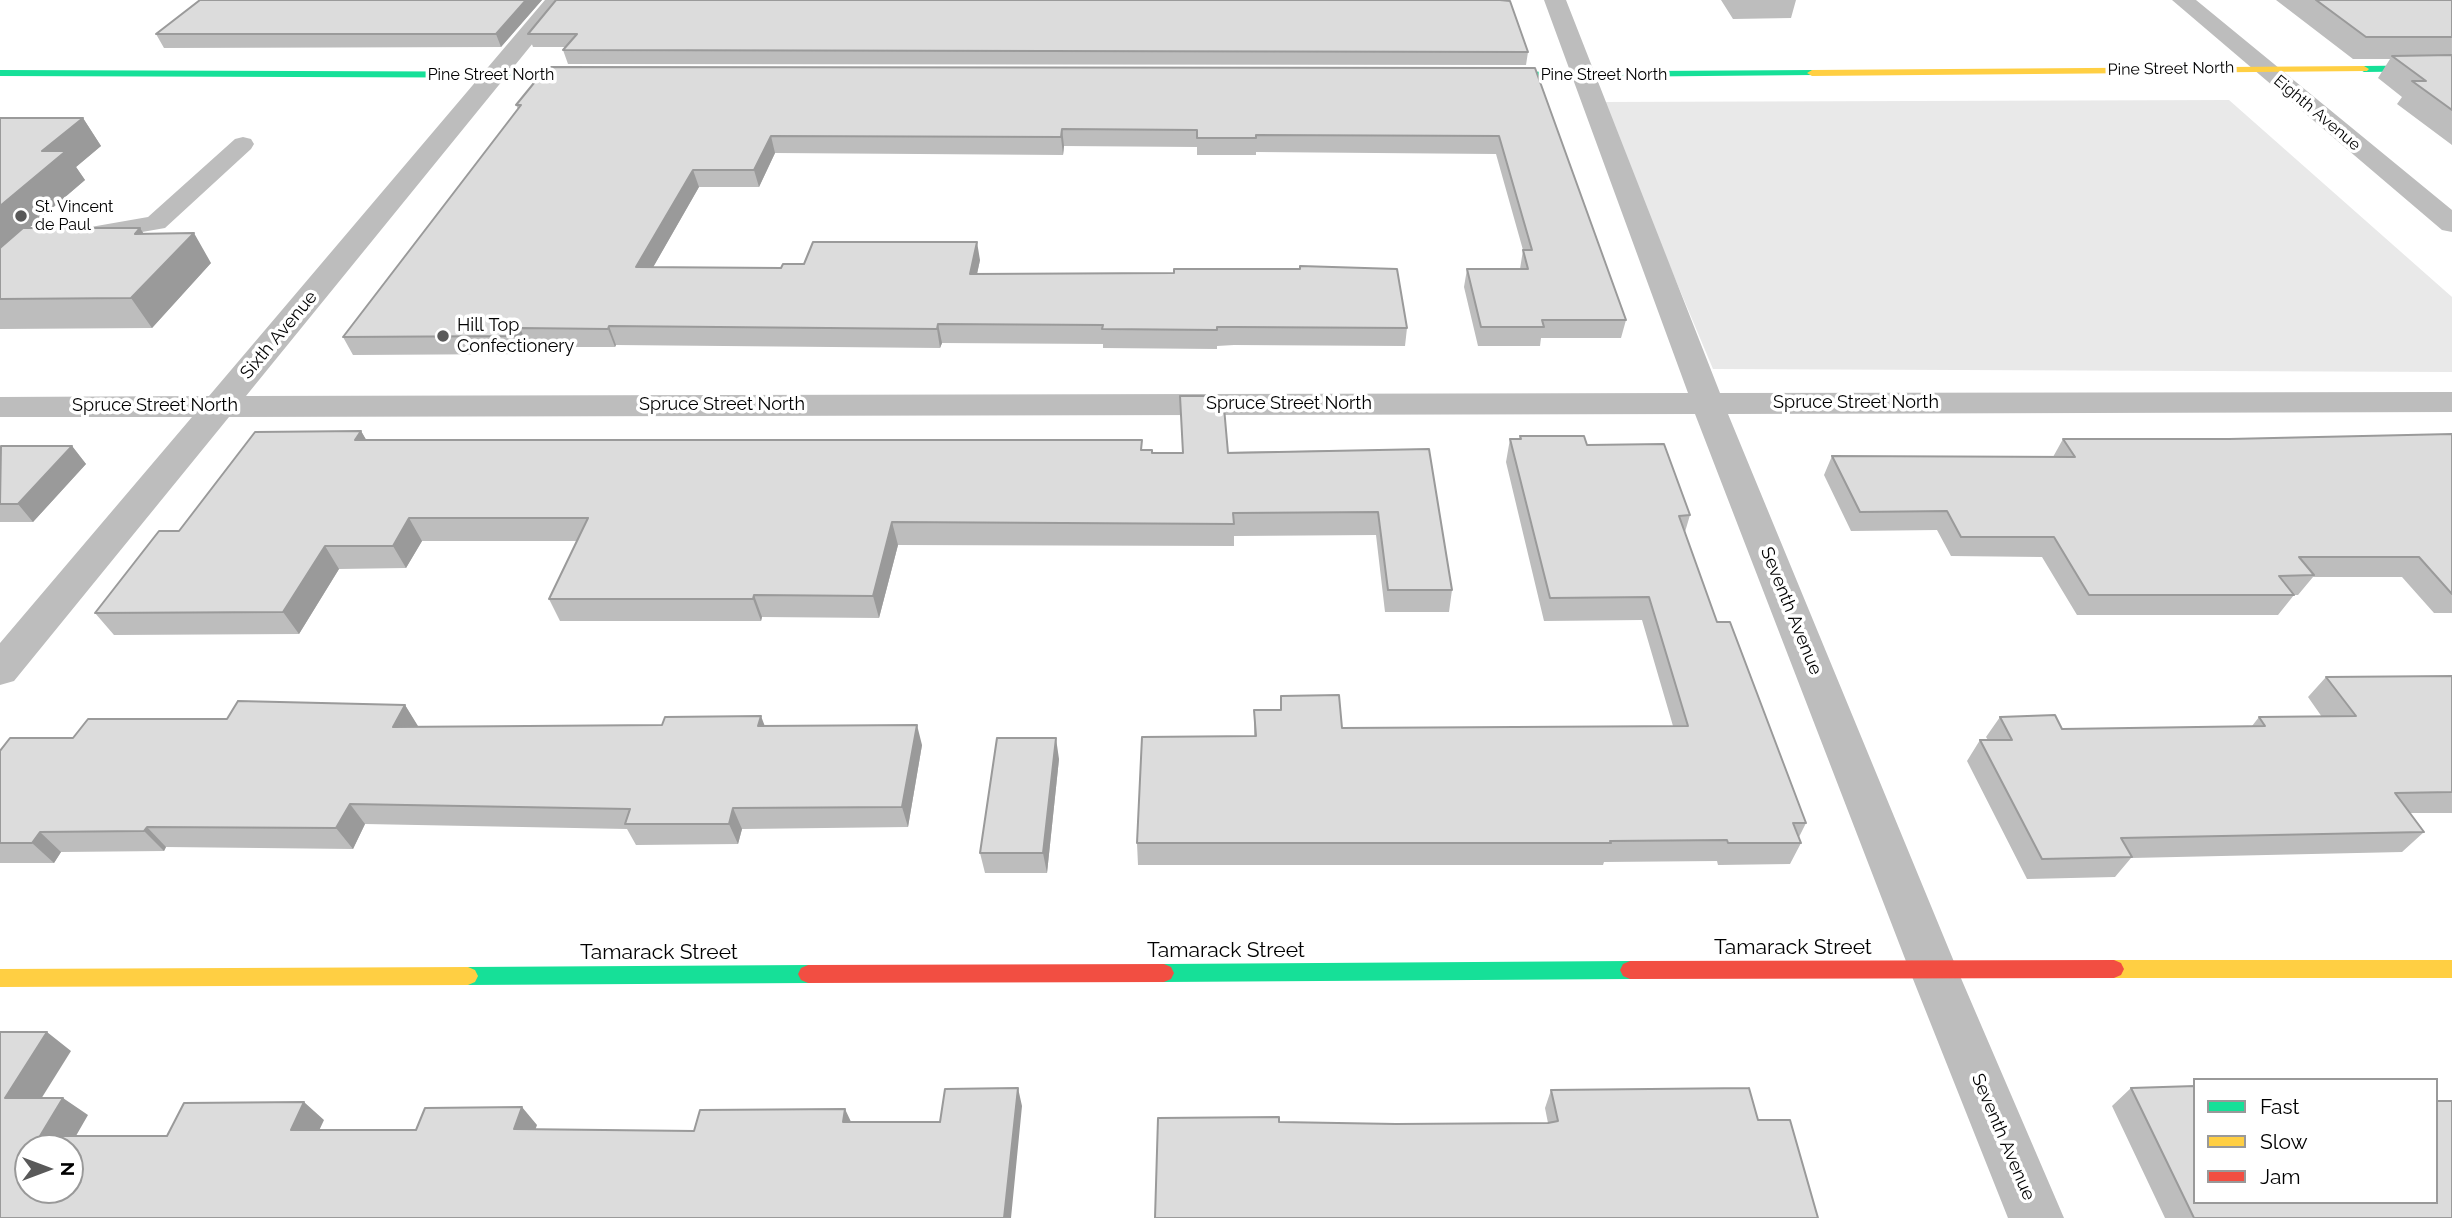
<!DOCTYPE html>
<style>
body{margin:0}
#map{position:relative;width:2452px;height:1218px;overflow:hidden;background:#fff;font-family:Raleway,sans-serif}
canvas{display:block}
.legend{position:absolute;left:2193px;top:1078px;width:245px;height:126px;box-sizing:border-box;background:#fff;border:2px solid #999;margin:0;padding:9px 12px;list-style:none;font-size:21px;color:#000}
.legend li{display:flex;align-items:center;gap:14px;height:35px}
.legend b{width:35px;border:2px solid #999}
.north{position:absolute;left:14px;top:1134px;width:70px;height:70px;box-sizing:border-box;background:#fff;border:2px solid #999;border-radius:50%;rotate:90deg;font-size:19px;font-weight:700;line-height:28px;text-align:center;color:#000}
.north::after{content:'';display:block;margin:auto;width:24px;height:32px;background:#595959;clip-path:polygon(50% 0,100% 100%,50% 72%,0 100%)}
</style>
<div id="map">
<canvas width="2452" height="1218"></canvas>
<ul class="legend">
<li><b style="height:9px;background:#16e098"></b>Fast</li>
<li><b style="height:9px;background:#ffcf43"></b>Slow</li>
<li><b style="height:9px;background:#f24e42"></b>Jam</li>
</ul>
<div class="north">N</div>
</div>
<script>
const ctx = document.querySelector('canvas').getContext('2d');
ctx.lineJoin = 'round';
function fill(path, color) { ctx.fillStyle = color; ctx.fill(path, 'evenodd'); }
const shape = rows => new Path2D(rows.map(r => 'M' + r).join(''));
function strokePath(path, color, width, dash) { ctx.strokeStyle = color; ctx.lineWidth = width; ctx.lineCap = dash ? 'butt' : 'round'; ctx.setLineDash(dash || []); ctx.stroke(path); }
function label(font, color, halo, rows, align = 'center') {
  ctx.font = font + ' Raleway,sans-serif'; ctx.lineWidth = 7; ctx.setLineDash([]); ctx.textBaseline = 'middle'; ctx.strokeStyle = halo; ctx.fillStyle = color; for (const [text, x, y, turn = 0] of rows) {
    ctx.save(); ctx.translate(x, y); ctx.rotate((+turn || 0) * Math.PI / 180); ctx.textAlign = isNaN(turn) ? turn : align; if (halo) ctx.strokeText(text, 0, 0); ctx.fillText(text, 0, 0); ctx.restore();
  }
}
fill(shape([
 [2229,100,2452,297,2452,372,1713,369,1601,102]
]), '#e9e9e9');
fill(shape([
 [243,137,251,139,254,144,251,149,165,228,85,242,76,240,73,235,76,230,85,228,148,217,235,139,243,137]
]), '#bdbdbd');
fill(shape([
 [545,0,568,0,246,396,1688,393,1544,0,1566,0,1720,393,2452,392,2452,412,1728,414,1957,969,2064,1218,2008,1218,1909,969,1695,414,229,417,14,681,0,685,0,643,192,417,0,417,0,397,209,396,545,0],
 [2172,0,2196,0,2452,210,2452,232,2442,230,2172,0]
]), '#bdbdbd');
fill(shape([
 [2452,65,2452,71,2364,72,2359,69,2364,66,2452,65],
 [0,70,591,72,596,75,591,78,0,76,0,70],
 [1812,70,1817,73,1815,75,1485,78,1480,75,1485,72,1812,70],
 [1630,961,1637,964,1640,970,1637,976,1630,979,1164,982,1157,979,1154,973,1157,967,1164,964,1630,961],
 [808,965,815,968,818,974,815,980,808,983,468,985,461,982,458,976,461,970,468,967,808,965]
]), '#16e098');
fill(shape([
 [2364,66,2369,69,2367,71,1812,76,1807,73,1812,70,2364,66],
 [2114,960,2452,960,2452,978,2114,978,2107,975,2104,969,2107,963,2114,960],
 [468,967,475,970,478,976,475,982,468,985,0,987,0,969,468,967]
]), '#ffcf43');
fill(shape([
 [2114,960,2121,963,2124,969,2121,975,2114,978,1630,979,1623,976,1620,970,1623,964,1630,961,2114,960],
 [1164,964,1171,967,1174,973,1171,979,1164,982,808,983,801,980,798,974,801,968,808,965,1164,964]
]), '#f24e42');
fill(shape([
 [200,0,542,0,501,47,164,48,156,34],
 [556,0,1528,52,1526,65,568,64,563,50,566,47,533,47,528,34],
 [1721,0,1796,0,1791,18,1733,19],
 [2276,0,2452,0,2452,145,2397,104,2402,97,2378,78,2390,59,2353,59],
 [1535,68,1626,320,1621,338,1541,338,1540,346,1478,346,1464,287,1467,269,1520,269,1523,250,1496,154,1256,152,1256,155,1197,155,1197,147,1064,146,1063,155,775,153,759,187,699,187,653,267,781,268,980,260,977,274,1407,328,1405,346,1234,345,1217,346,1217,349,1103,348,1103,344,942,343,940,348,616,345,615,347,528,347,524,354,353,355,343,337,518,109,516,105],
 [0,118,83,118,101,146,76,167,85,180,29,228,144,234,211,263,152,328,0,329],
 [361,431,366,440,1142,450,1152,453,1429,449,1452,590,1449,612,1385,612,1376,535,1234,536,1234,546,898,545,879,618,762,617,761,621,560,621,549,599,577,541,422,541,406,568,339,569,299,634,114,635,95,613,179,531],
 [2452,434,2452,613,2434,613,2402,577,2313,577,2298,595,2294,595,2278,615,2077,615,2042,557,1951,556,1937,530,1851,531,1824,475,1832,456,2053,457,2063,439,2229,439],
 [1520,436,1587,445,1690,515,1685,532,1717,622,1806,823,1799,837,1801,843,1790,864,1718,865,1717,861,1604,862,1603,865,1138,865,1137,843,1254,736,1254,710,1280,710,1281,696,1342,728,1673,726,1642,620,1544,621,1506,462,1510,439,1519,439],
 [72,446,86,464,33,522,0,522,0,447],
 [2452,676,2452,813,2410,813,2424,832,2402,852,2131,858,2115,877,2027,879,1967,761,1980,740,1988,740,1986,737,2000,717,2062,729,2252,726,2259,717,2322,717,2308,697,2326,677],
 [405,705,418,727,765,726,922,745,908,827,742,829,738,844,636,845,627,829,365,824,353,849,166,847,164,851,61,852,54,863,0,863,0,751,73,738,227,719],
 [1059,759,1047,873,985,873,980,853],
 [2131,1088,2195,1202,2452,1218,2165,1218,2112,1106],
 [1551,1090,1758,1120,1818,1218,1279,1122,1396,1124,1548,1123,1545,1108]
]), '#bdbdbd');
fill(shape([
 [526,0,542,0,501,47,496,34],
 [83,118,101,146,76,167,85,180,2,251,0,264,0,206,42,151],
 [1062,129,1064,146,1063,155,1061,137],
 [771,136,775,153,759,187,754,170],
 [693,170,699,187,643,285,636,267],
 [140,228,159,257,135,234],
 [194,233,211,263,152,328,131,298],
 [977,242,980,260,973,292,970,274],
 [938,324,942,343,940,348,937,329],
 [609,326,616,345,615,347,608,329],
 [520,328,528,347,524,354,515,336],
 [361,431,374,453,355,440],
 [72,446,86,464,33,522,18,504],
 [409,518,422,541,406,568,393,546],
 [892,522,898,545,879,618,873,596],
 [325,546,339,569,299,634,283,612],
 [754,595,762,617,761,621,753,599],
 [405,705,418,726,407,747,393,727],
 [761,716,769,737,758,726],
 [917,725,922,745,908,827,902,807],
 [1056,738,1059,759,1047,873,1043,853],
 [350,804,365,824,353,849,336,828],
 [733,808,742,829,738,844,729,824],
 [147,827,166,847,164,851,144,831],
 [40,832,61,852,54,863,32,843],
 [47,1032,71,1051,31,1115,5,1098],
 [1018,1088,1022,1106,1011,1218,1004,1218],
 [63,1098,88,1115,69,1148,40,1136],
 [304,1102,324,1120,311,1148,291,1130],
 [522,1107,537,1125,530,1146,514,1129],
 [845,1109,853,1126,843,1122]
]), '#9a9a9a');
const building = shape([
 [200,0,526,0,496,34,156,34,200,0],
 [556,0,1500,0,1510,1,1528,52,563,50,577,34,528,34,556,0],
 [2316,0,2452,0,2452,37,2366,37,2316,0],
 [2452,55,2452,110,2412,81,2426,81,2392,56,2452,55],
 [547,67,1535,68,1626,320,1542,320,1544,327,1481,327,1467,269,1528,269,1523,250,1532,250,1499,136,1256,135,1256,138,1197,138,1197,130,1062,129,1061,137,771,136,754,170,693,170,636,267,781,268,783,264,804,264,813,242,977,242,970,274,1174,273,1174,269,1300,269,1300,266,1397,269,1407,328,1234,327,1217,327,1217,330,1102,329,1103,325,938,324,937,329,609,326,608,329,520,328,515,336,343,337,521,105,516,105,547,67],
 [0,118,83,118,42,151,66,151,0,206,0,118],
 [23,228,140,228,135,234,194,233,131,298,0,299,0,248,23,228],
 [1180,396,1223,396,1228,453,1429,449,1452,590,1388,590,1378,512,1233,513,1234,524,892,522,873,596,754,595,753,599,549,599,588,518,409,518,393,546,325,546,283,612,95,613,159,531,179,531,255,432,361,431,355,440,1142,440,1141,450,1152,450,1152,453,1183,453,1180,396],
 [2452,434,2452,594,2419,557,2299,557,2314,575,2279,576,2294,595,2089,595,2054,537,1961,537,1947,511,1860,512,1832,456,2075,457,2063,439,2229,439,2452,434],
 [1520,436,1584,436,1587,445,1664,444,1690,515,1679,516,1717,622,1730,622,1806,823,1793,823,1801,843,1728,843,1727,840,1610,841,1611,843,1137,843,1142,737,1256,736,1254,710,1281,710,1281,696,1339,695,1342,728,1688,726,1649,597,1550,598,1510,439,1521,439,1520,436],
 [1,446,72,446,18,504,0,504,1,446],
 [2452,676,2452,792,2395,793,2424,832,2121,838,2132,857,2042,859,1980,740,2012,740,2000,717,2055,715,2062,729,2265,726,2259,717,2356,716,2326,677,2452,676],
 [238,701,405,705,393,727,662,725,665,717,761,716,758,726,917,725,902,807,733,808,729,824,625,824,630,809,350,804,336,828,147,827,144,831,40,832,32,843,0,843,0,751,10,738,73,738,88,719,227,719,238,701],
 [997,738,1056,738,1043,853,980,853,997,738],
 [0,1032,47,1032,5,1098,63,1098,40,1136,167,1136,184,1103,304,1102,291,1130,416,1130,425,1108,522,1107,514,1129,694,1131,700,1110,845,1109,843,1122,940,1122,945,1089,1018,1088,1004,1218,0,1218,0,1032],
 [28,1148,70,1148,70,1190,28,1190,28,1148],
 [2195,1086,2195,1202,2436,1202,2436,1101,2452,1101,2452,1218,2194,1218,2131,1088,2195,1086],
 [1749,1088,1758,1120,1790,1120,1818,1218,1155,1218,1158,1118,1279,1117,1279,1122,1396,1124,1548,1123,1558,1121,1551,1090,1749,1088]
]);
fill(building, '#dcdcdc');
strokePath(building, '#9a9a9a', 2);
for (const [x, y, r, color] of [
 [21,216,7,"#595959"],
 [443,336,7,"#595959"]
]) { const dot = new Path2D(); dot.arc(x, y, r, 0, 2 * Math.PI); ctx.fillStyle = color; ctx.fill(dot); strokePath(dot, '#fff', 2.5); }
label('16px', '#000', '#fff', [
 ["Pine Street North",2171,69,-1],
 ["Pine Street North",491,75],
 ["Pine Street North",1604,75],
 ["Eighth Avenue",2317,113,40]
]);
label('16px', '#000', '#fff', [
 ["St. Vincent",35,207],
 ["de Paul",35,225]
], 'left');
label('18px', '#000', '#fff', [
 ["Hill Top",457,326],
 ["Confectionery",457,347]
], 'left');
label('18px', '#000', '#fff', [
 ["Sixth Avenue",279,335,-50],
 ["Spruce Street North",1856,403],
 ["Spruce Street North",1289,404],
 ["Spruce Street North",722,405],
 ["Spruce Street North",155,406],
 ["Seventh Avenue",1791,611,68],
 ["Seventh Avenue",2003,1137,67]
]);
label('21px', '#000', '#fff', [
 ["Tamarack Street",1793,948],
 ["Tamarack Street",1226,951],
 ["Tamarack Street",659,953]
]);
</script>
